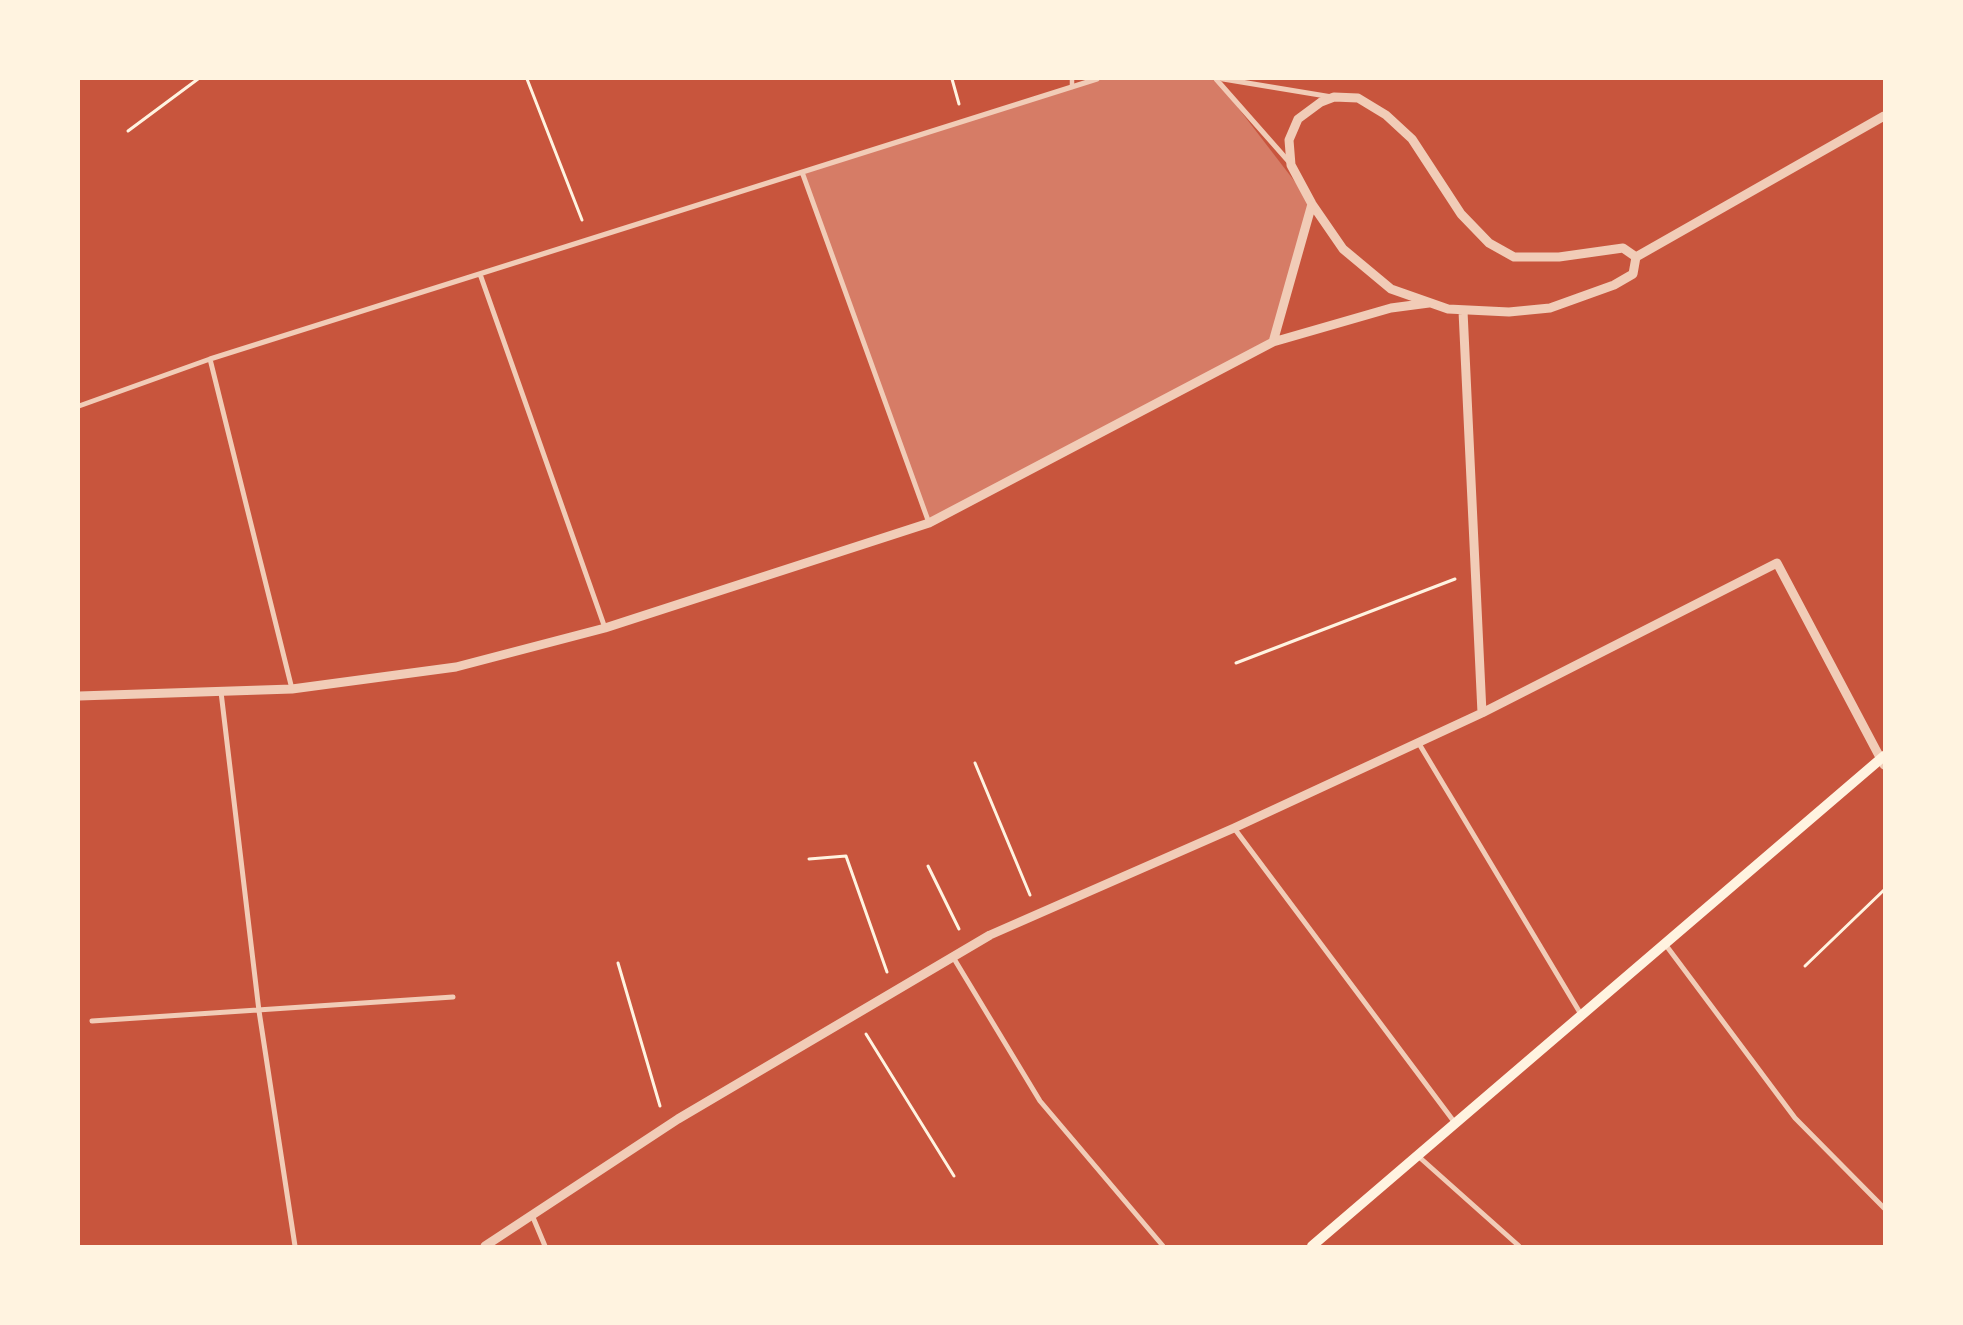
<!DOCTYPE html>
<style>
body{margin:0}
#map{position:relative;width:1963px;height:1325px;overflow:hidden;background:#c8553d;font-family:"Space Grotesk",sans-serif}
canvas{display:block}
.frame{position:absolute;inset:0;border:80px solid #fff3e0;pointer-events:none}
</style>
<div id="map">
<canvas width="1963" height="1325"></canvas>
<div class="frame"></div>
</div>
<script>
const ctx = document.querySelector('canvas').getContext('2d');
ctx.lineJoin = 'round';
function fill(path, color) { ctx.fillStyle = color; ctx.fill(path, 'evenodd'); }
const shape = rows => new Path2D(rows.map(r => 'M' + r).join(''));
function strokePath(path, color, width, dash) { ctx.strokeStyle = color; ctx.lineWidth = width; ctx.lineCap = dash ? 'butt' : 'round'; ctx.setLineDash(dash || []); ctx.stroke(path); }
fill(shape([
 [1097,79,1216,79,1312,204,1273,342,929,523,802,172]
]), '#d67c66');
strokePath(shape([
 [527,79,582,220],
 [952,79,959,104],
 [128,131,198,79],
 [1236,663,1455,579],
 [975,763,1030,895],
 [809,859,846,856,887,972],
 [928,866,959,929],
 [618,963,660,1106],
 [1805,966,1884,890],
 [866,1034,954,1176]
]), '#fff3e0', 3);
strokePath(shape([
 [1072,79,1072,87]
]), '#f1ccb7', 4.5);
strokePath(shape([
 [1216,79,1290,163],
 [1223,79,1332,97],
 [802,172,929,523],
 [480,274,605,628],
 [210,359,292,689],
 [79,406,210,359,1097,79],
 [221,692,259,1011,295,1246],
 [1418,742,1582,1016],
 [1234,828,1455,1123],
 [1665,944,1795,1118,1884,1208],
 [953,957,1040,1101,1163,1246],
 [92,1021,453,997],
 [1418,1156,1519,1246],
 [532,1215,545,1246]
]), '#f1ccb7', 5);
strokePath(shape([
 [1334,97,1358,98,1386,115,1412,139,1461,214,1489,243,1514,257,1559,257,1623,248,1636,257,1633,274,1614,285,1550,308,1509,312,1448,309,1391,289,1343,249,1312,204,1291,165,1289,140,1298,119,1321,102,1334,97],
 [1636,257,1884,116],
 [1463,311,1482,713],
 [1273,342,1312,204],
 [79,696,292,689,456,667,605,628,929,523,1273,342,1391,308,1429,303],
 [485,1246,678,1119,990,935,1234,828,1482,713,1777,563,1884,765]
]), '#f1ccb7', 9);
strokePath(shape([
 [1312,1246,1884,756]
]), '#fff3e0', 10);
</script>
